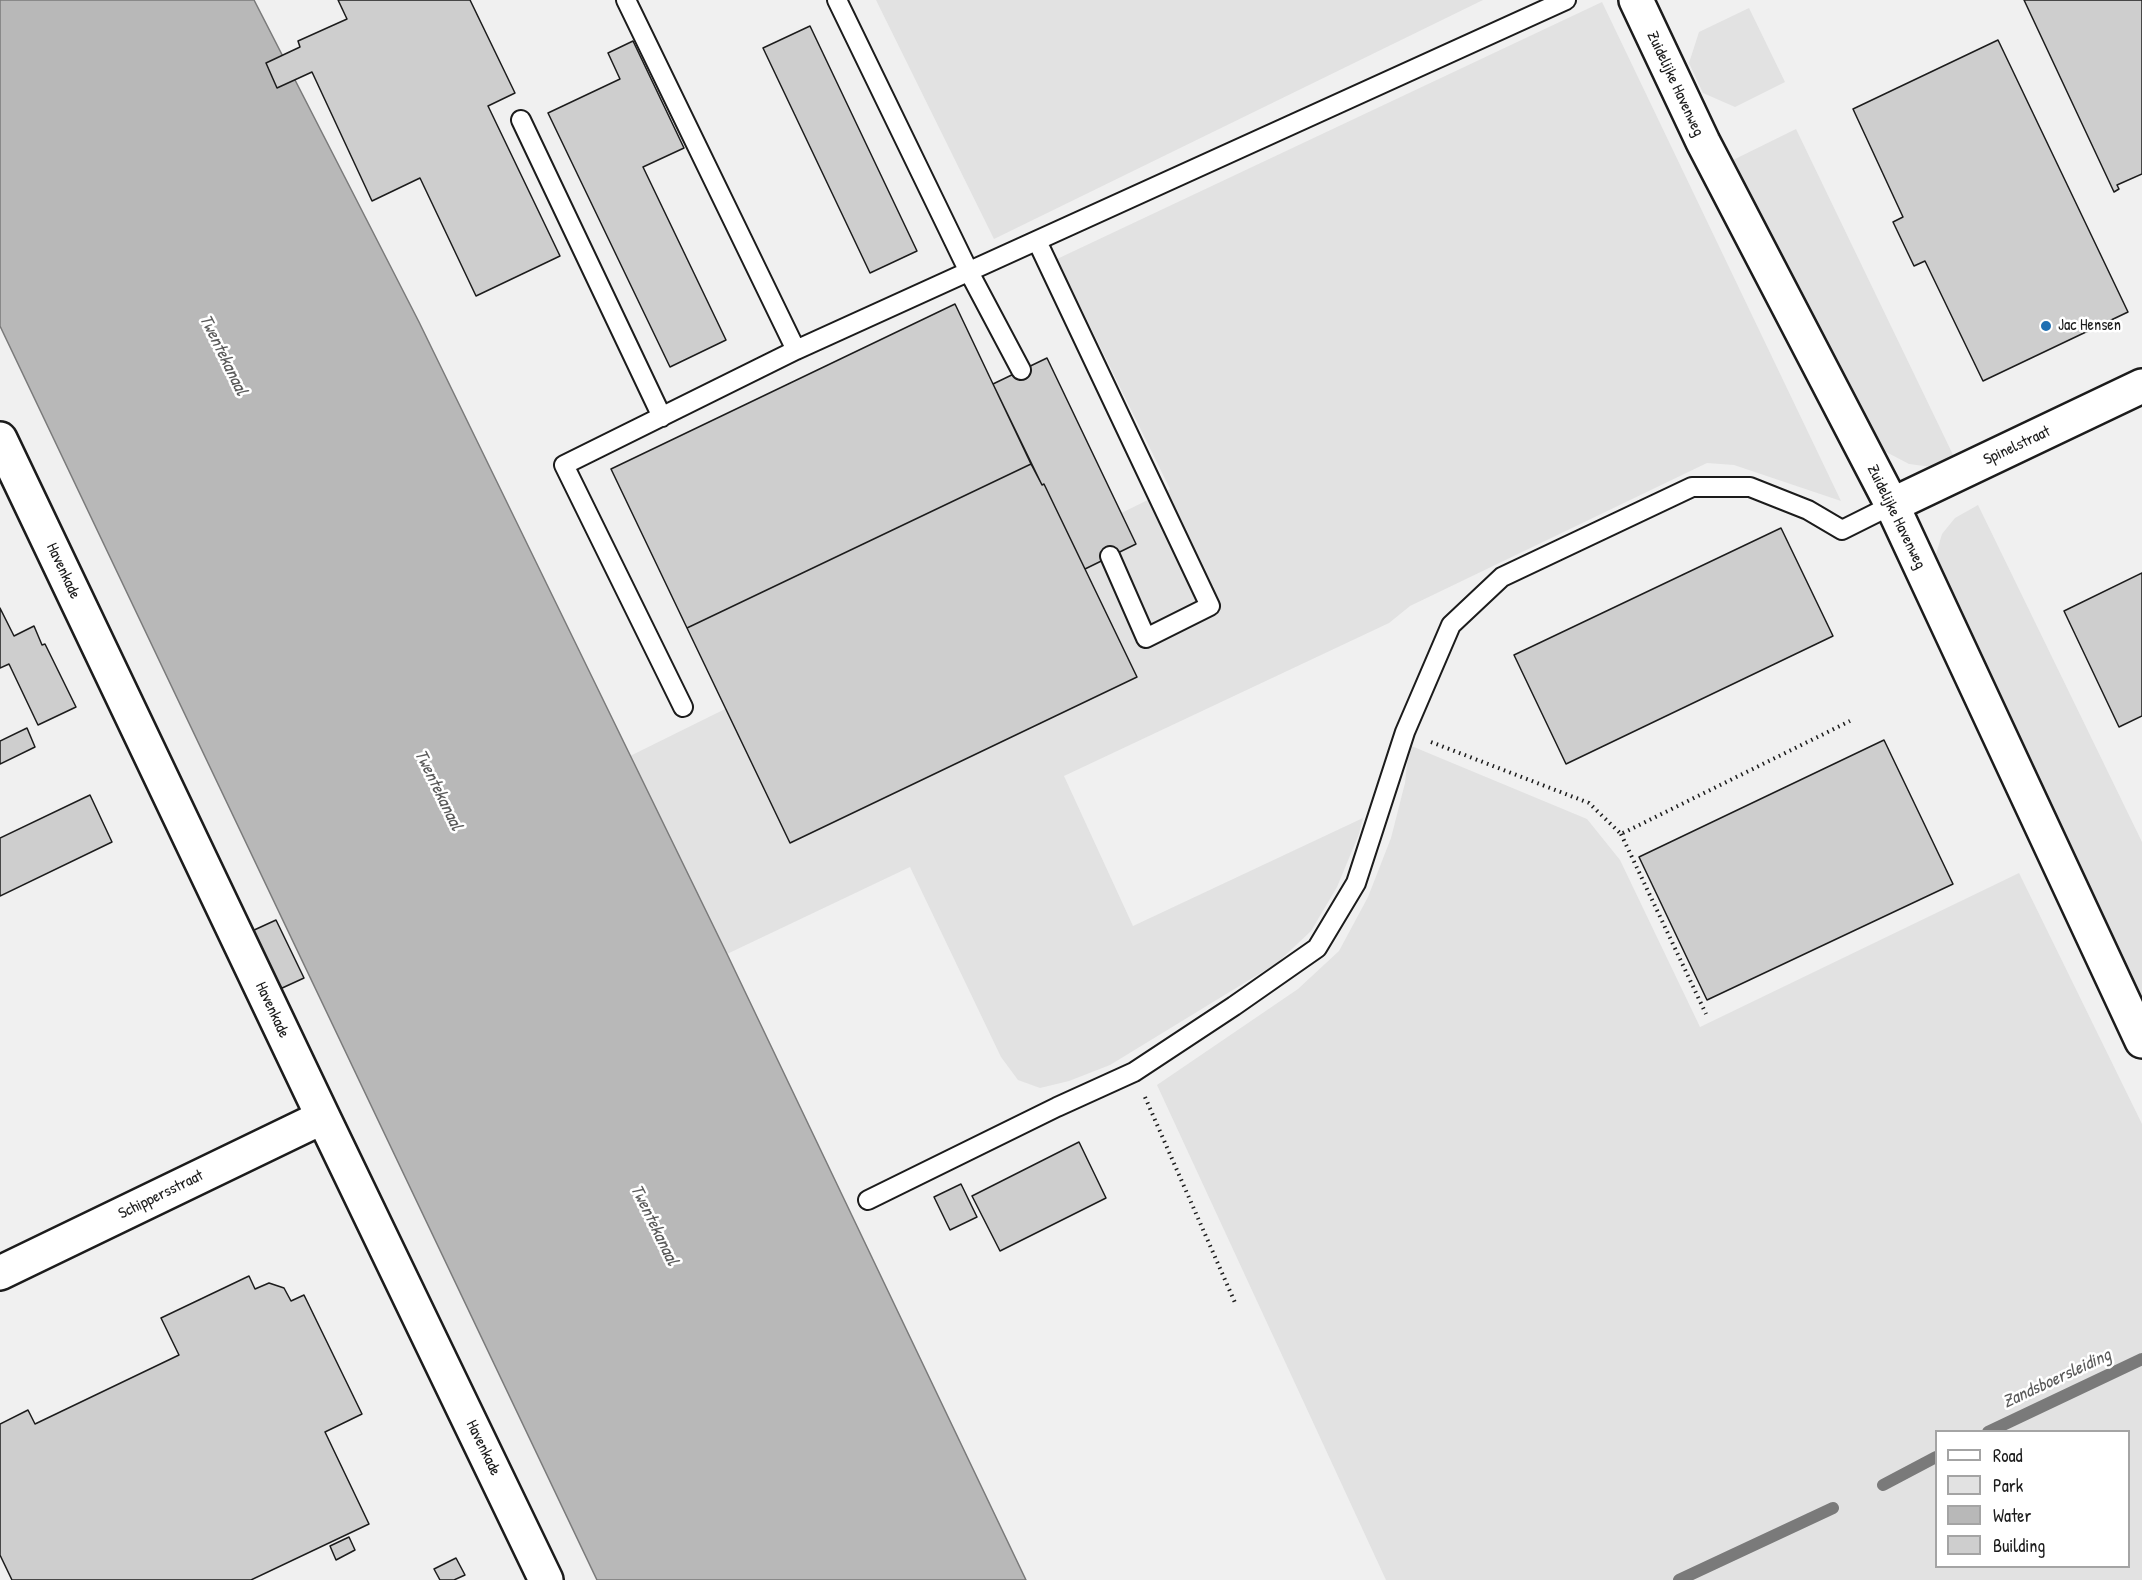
<!DOCTYPE html>
<style>
body{margin:0}
#map{position:relative;width:2142px;height:1580px;overflow:hidden;background:#fff;font-family:"Patrick Hand",sans-serif}
canvas{display:block}
.legend{position:absolute;left:1935px;top:1430px;width:195px;height:138px;box-sizing:border-box;background:#fff;border:2px solid #a4a4a4;margin:0;padding:8px 10px;list-style:none;font-size:18px;color:#1c1c1c}
.legend li{display:flex;align-items:center;gap:12px;height:30px}
.legend b{width:30px;border:2px solid #a4a4a4}
</style>
<div id="map">
<canvas width="2142" height="1580"></canvas>
<ul class="legend">
<li><b style="height:8px;background:#fff"></b>Road</li>
<li><b style="height:16px;background:#e2e2e2"></b>Park</li>
<li><b style="height:16px;background:#b8b8b8"></b>Water</li>
<li><b style="height:16px;background:#cecece"></b>Building</li>
</ul>
</div>
<script>
const ctx = document.querySelector('canvas').getContext('2d');
ctx.lineJoin = 'round';
function fill(path, color) { ctx.fillStyle = color; ctx.fill(path, 'evenodd'); }
const shape = rows => new Path2D(rows.map(r => 'M' + r).join(''));
function strokePath(path, color, width, dash) { ctx.strokeStyle = color; ctx.lineWidth = width; ctx.lineCap = dash ? 'butt' : 'round'; ctx.setLineDash(dash || []); ctx.stroke(path); }
function label(font, color, halo, rows, align = 'center') {
  ctx.font = font + ' "Patrick Hand",sans-serif'; ctx.lineWidth = 5; ctx.setLineDash([]); ctx.textBaseline = 'middle'; ctx.strokeStyle = halo; ctx.fillStyle = color; for (const [text, x, y, turn = 0] of rows) {
    ctx.save(); ctx.translate(x, y); ctx.rotate((+turn || 0) * Math.PI / 180); ctx.textAlign = isNaN(turn) ? turn : align; if (halo) ctx.strokeText(text, 0, 0); ctx.fillText(text, 0, 0); ctx.restore();
  }
}
fill(shape([
 [0,0,2142,0,2142,1580,0,1580],
 [1936,1432,2128,1432,2128,1566,1936,1566]
]), '#f0f0f0');
fill(shape([
 [876,0,1483,0,994,239],
 [1602,2,1841,501,1734,465,1707,463,1410,606,1389,623,1064,776,1133,926,1363,818,1359,834,1337,887,1311,931,1277,963,1110,1065,1069,1081,1040,1088,1018,1080,1001,1057,910,867,727,954,630,756,1170,489,1057,259],
 [1749,8,1785,82,1735,107,1703,93,1689,63,1699,32],
 [1796,129,1956,461,1932,467,1909,464,1869,443,1731,161],
 [1978,505,2142,842,2142,1003,1931,571,1942,534,1955,518],
 [1409,745,1587,819,1620,860,1700,1027,2019,873,2142,1124,2142,1580,1386,1580,1157,1085,1298,989,1339,951,1368,897,1391,838,1405,783],
 [1936,1432,2128,1432,2128,1566,1936,1566]
]), '#e2e2e2');
const water = shape([
 [0,0,254,0,419,322,727,954,1026,1580,597,1580,0,326,0,0]
]);
fill(water, '#b8b8b8');
strokePath(water, '#7a7a7a', 1.5);
strokePath(shape([
 [1988,1432,2142,1359],
 [1883,1485,1936,1457],
 [1679,1580,1833,1508]
]), '#7a7a7a', 12);
const building = shape([
 [338,0,470,0,515,93,488,106,560,256,476,296,420,178,372,201,312,72,277,88,266,63,300,47,298,41,347,19,338,0],
 [2024,0,2142,0,2142,174,2117,185,2119,189,2114,192,2024,0],
 [810,26,917,251,870,273,763,48,810,26],
 [1998,40,2128,312,1983,381,1925,261,1914,266,1893,222,1903,217,1853,109,1998,40],
 [633,41,684,148,643,167,726,340,670,367,548,113,620,79,608,53,633,41],
 [955,304,1031,464,687,628,611,469,955,304],
 [1047,358,1136,544,1085,569,1044,484,1042,485,993,384,1047,358],
 [1031,464,1042,485,1044,484,1137,677,790,843,687,628,1031,464],
 [1781,528,1833,636,1566,764,1514,655,1781,528],
 [2142,573,2142,716,2119,727,2064,611,2142,573],
 [0,608,14,636,34,626,42,645,45,644,76,707,38,725,9,664,0,668,0,608],
 [27,728,35,747,0,764,0,741,27,728],
 [1884,740,1953,884,1707,1000,1639,857,1884,740],
 [90,795,112,842,0,896,0,838,90,795],
 [276,920,304,978,280,989,252,931,276,920],
 [1079,1142,1106,1198,1000,1251,972,1196,1079,1142],
 [961,1184,977,1217,950,1230,934,1197,961,1184],
 [249,1276,255,1289,269,1283,284,1288,291,1301,304,1295,362,1414,325,1432,369,1524,251,1580,12,1580,0,1555,0,1424,28,1410,35,1424,179,1355,161,1318,249,1276],
 [349,1537,355,1550,336,1560,330,1546,349,1537],
 [456,1558,465,1575,454,1580,440,1580,434,1569,456,1558]
]);
fill(building, '#cecece');
strokePath(building, '#1c1c1c', 1.5);
const service = shape([
 [626,0,796,350],
 [837,0,969,272,1021,370],
 [521,120,662,417],
 [1037,241,1210,606,1146,638,1110,556],
 [683,707,564,465,796,350,1566,0],
 [868,1200,1057,1107,1134,1072,1234,1006,1317,948,1356,883,1405,732,1451,625,1502,577,1692,487,1750,487,1808,510,1842,530,1892,505]
]);
const minor = shape([
 [1636,0,1703,142,1892,505,2142,1041],
 [0,439,323,1117,546,1580],
 [1892,505,2142,386],
 [0,1273,323,1117]
]);
strokePath(service, '#1c1c1c', 22);
strokePath(minor, '#1c1c1c', 38);
strokePath(shape([
 [1431,742,1589,803,1621,834,1850,721],
 [1621,834,1706,1014],
 [1145,1097,1236,1305]
]), '#1c1c1c', 4, [1.5, 4.5]);
strokePath(service, '#fff', 18);
strokePath(minor, '#fff', 33);
for (const [x, y, r, color] of [
 [2046,326,6,"#1f6fb2"]
]) { const dot = new Path2D(); dot.arc(x, y, r, 0, 2 * Math.PI); ctx.fillStyle = color; ctx.fill(dot); strokePath(dot, '#fff', 2); }
label('16px', '#1c1c1c', '#fff', [
 ["Zuidelijke Havenweg",1675,84,65],
 ["Spinelstraat",2017,446,-25],
 ["Zuidelijke Havenweg",1896,517,64],
 ["Havenkade",63,571,65],
 ["Havenkade",272,1010,65],
 ["Schippersstraat",161,1195,-26],
 ["Havenkade",483,1448,64]
]);
label('16px', '#1c1c1c', '#fff', [
 ["Jac Hensen",2058,326]
], 'left');
label('italic 18px', '#5a5a5a', '#fff', [
 ["Twentekanaal",223,355,64],
 ["Twentekanaal",438,790,64],
 ["Twentekanaal",654,1225,64],
 ["Zandsboersleiding",2057,1379,-25]
]);
</script>
